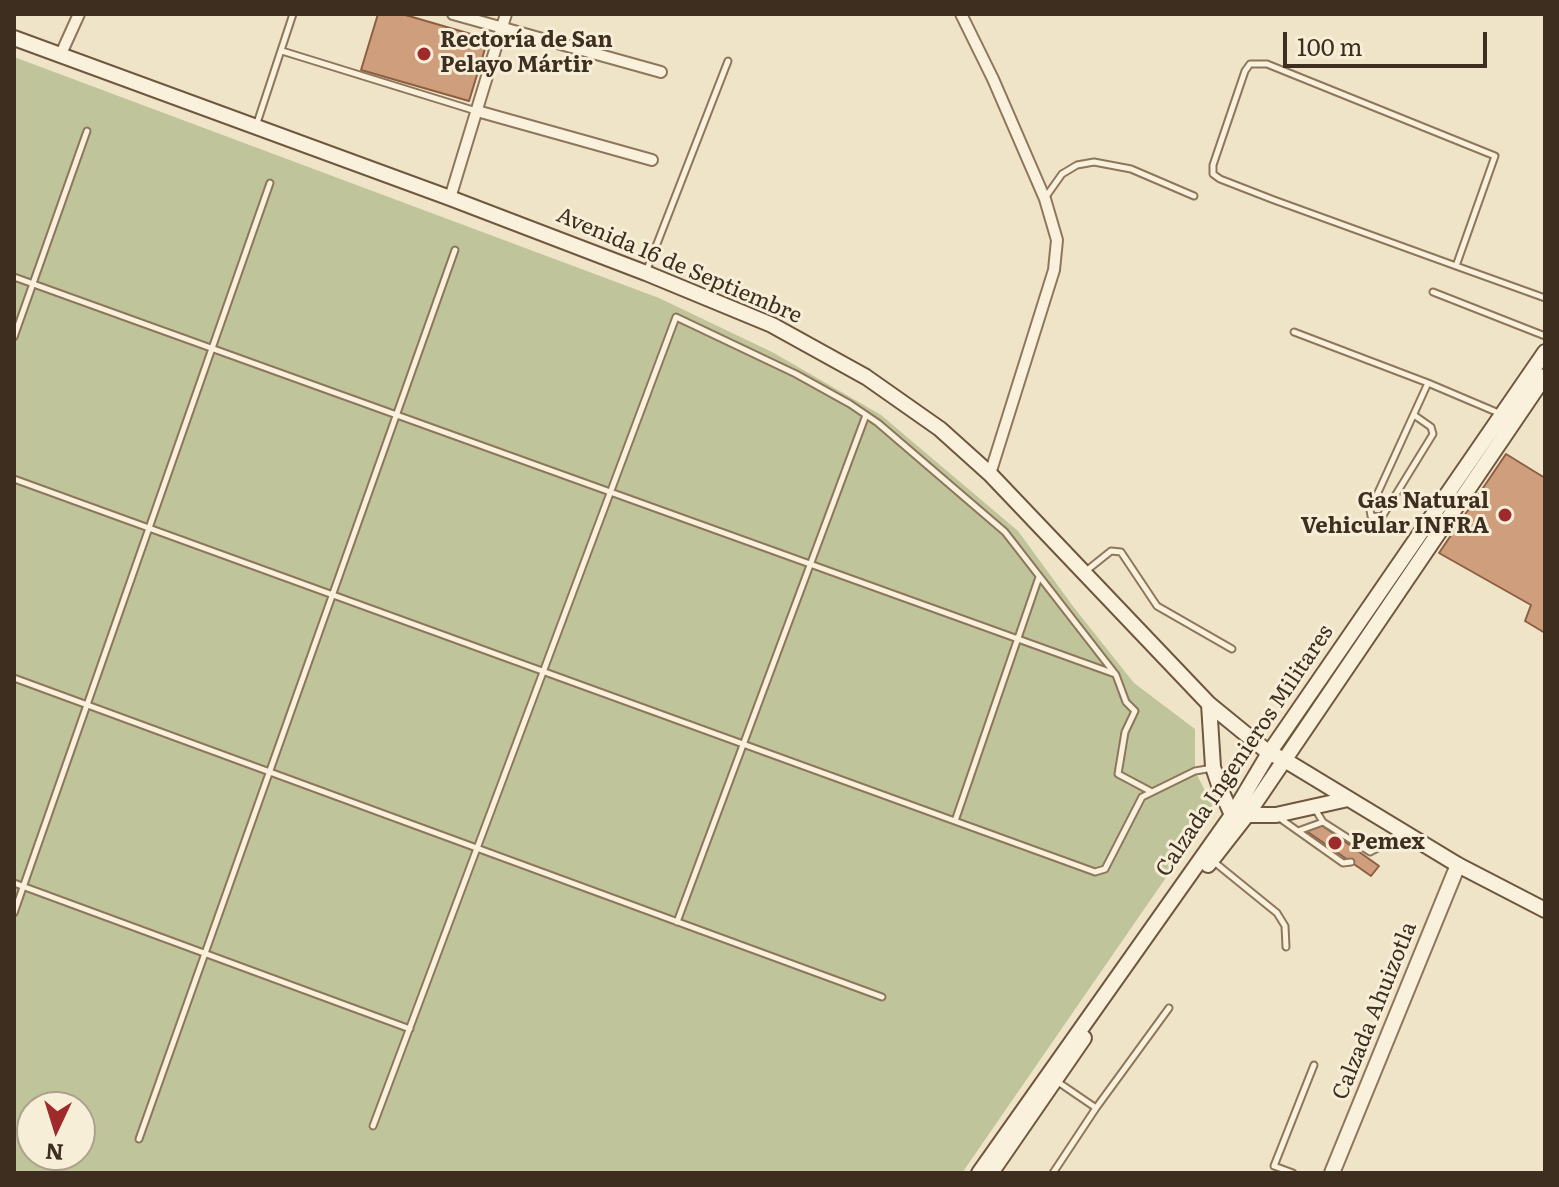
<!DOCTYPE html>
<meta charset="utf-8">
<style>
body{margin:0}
#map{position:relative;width:1559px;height:1187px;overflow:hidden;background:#f0e4c8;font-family:Literata,serif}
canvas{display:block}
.frame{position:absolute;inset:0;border:16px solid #3d2e20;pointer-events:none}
.north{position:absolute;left:16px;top:1091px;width:80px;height:80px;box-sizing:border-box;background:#f7eed8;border:2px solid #ada18e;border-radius:50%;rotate:184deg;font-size:22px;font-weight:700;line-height:32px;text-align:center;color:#3d2e20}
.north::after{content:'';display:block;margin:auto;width:28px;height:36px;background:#9e2a2b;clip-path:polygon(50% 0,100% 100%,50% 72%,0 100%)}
.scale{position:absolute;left:1283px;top:32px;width:204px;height:36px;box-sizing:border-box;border:4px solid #3d2e20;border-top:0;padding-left:10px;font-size:24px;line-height:28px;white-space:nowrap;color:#3d2e20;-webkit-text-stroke:6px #f7eed8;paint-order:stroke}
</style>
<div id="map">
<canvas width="1559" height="1187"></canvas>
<div class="frame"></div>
<div class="north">N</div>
<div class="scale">100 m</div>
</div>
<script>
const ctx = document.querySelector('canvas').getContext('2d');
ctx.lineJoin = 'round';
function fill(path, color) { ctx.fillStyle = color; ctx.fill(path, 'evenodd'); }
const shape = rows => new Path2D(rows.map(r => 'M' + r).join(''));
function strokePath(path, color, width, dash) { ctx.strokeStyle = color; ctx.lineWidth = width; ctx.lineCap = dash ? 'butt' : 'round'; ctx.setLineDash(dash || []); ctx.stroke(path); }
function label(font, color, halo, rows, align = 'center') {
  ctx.font = font + ' Literata,serif'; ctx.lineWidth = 6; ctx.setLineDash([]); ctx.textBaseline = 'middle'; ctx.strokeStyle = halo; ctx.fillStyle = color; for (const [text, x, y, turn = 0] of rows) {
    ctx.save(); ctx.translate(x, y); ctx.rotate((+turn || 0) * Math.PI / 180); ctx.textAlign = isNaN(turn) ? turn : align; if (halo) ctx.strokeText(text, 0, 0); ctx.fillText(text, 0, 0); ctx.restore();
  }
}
fill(shape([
 [14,57,659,298,774,353,881,415,1018,531,1075,609,1134,683,1195,729,1195,771,1214,808,962,1173,14,1173],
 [32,1107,80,1107,80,1155,32,1155]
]), '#bfc49a');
const building = shape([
 [378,14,402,14,488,39,469,101,361,70,378,14],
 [1506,454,1545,478,1545,633,1525,621,1531,605,1439,553,1506,454],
 [1320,824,1379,866,1371,876,1305,830,1320,824]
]);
fill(building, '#cf9f7d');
strokePath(building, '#8d5f41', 2);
const service = shape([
 [282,51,476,111],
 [257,123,293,14],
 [1045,198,1062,174,1077,165,1094,162,1131,169,1194,196],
 [1456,266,1495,156,1267,64,1250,64,1245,71,1213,165,1213,174,1220,179,1274,200,1456,266,1545,298],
 [646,272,728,61],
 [14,277,1115,674],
 [1433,292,1545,336],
 [1294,332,1428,383,1501,414],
 [14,337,87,131],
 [1414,415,1431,427,1433,434,1382,517,1371,516,1370,510,1428,383],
 [14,479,1095,872,1105,869,1142,797,1195,771,1213,768],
 [1086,571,1111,551,1121,552,1157,606,1232,649],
 [14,678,882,997],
 [1315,809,1323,822,1370,852,1405,834],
 [1278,817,1343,863,1351,862],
 [955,821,1039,577],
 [1298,831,1323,822],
 [1213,861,1277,913,1285,926,1286,947],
 [14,883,410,1029],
 [14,913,270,183],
 [677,922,866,415],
 [1096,1108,1169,1008],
 [373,1126,676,317,796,374,850,404,878,423,1005,532,1116,675,1126,702,1135,711,1125,732,1118,774,1150,791],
 [139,1139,455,250],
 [1053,1173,1096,1108,1055,1080],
 [1293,1173,1274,1166,1314,1065]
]);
const minor = shape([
 [453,14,661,72],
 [961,14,993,79,1045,199,1057,240,1054,270,990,474],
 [60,56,79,14],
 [477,111,652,160],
 [450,198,506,14]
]);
const tertiary = shape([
 [1332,1173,1458,865]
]);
const secondary = shape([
 [14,38,450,198,646,273,772,325,866,377,940,429,990,474,1209,704,1269,753,1283,759,1458,865,1545,910],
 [1209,704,1213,767,1220,788,1232,815,1276,815,1348,799],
 [1208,865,1247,815,1545,376],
 [979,1173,1232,815,1269,753,1545,352],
 [991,1173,1084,1038]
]);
strokePath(service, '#8d765c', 9);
strokePath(minor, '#8d765c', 14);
strokePath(tertiary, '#8d765c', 18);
strokePath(secondary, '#6f573f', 18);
strokePath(service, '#faf1dc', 5);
strokePath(minor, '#faf1dc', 10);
strokePath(tertiary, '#faf1dc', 14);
strokePath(secondary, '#faf1dc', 14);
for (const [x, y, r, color] of [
 [424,54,8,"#9e2a2b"],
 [1505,515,8,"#9e2a2b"],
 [1335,843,8,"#9e2a2b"]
]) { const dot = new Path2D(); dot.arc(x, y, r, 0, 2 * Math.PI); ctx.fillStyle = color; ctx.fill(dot); strokePath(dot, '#f7eed8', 3); }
label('bold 22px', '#3d2e20', '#f7eed8', [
 ["Rectoría de San",440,41],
 ["Pelayo Mártir",440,66],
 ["Gas Natural",1489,502,"right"],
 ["Vehicular INFRA",1489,527,"right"],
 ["Pemex",1351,843]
], 'left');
label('22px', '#3d2e20', '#f7eed8', [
 ["Avenida 16 de Septiembre",679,266,23],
 ["Calzada Ingenieros Militares",1245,751,-56],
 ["Calzada Ahuizotla",1375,1011,-68]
]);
</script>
